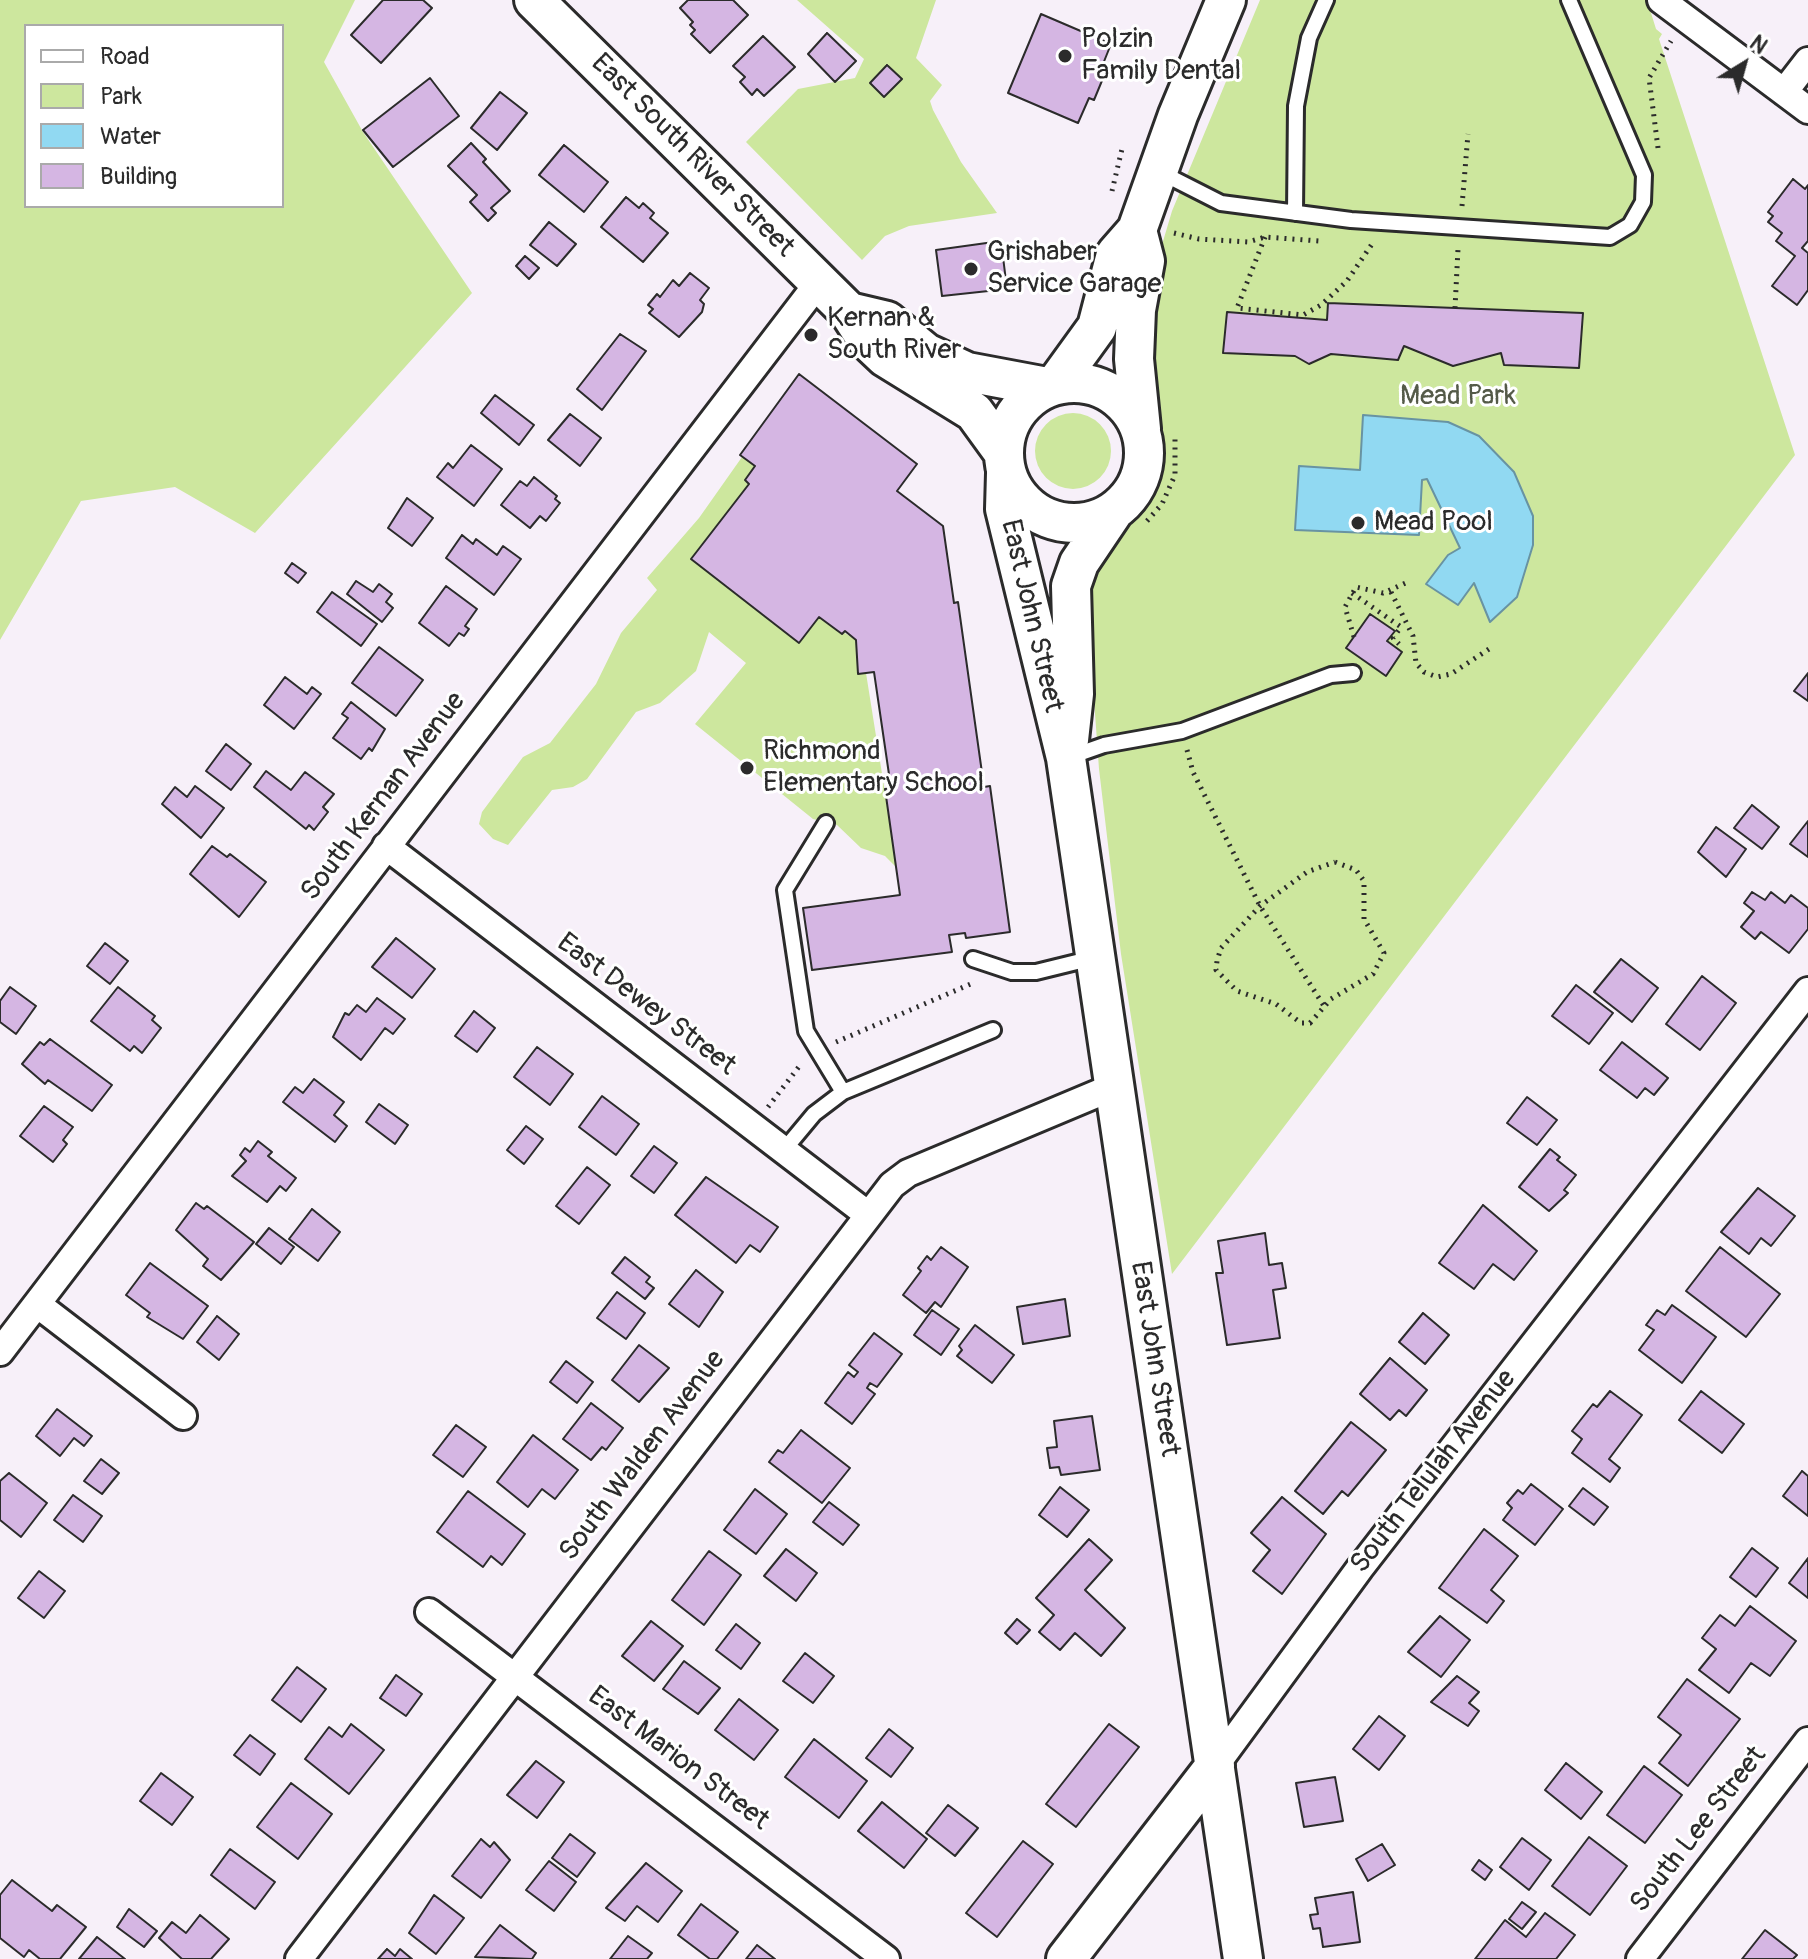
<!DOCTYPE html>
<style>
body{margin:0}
#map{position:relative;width:1808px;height:1959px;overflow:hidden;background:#f7f0f9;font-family:Pangolin,sans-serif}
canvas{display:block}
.legend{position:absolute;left:24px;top:24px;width:260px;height:184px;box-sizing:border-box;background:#fff;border:2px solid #aaa;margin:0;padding:10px 14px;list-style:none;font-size:24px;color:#2b2b2b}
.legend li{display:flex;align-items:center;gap:16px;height:40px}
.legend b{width:40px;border:2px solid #aaa}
.north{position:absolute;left:1704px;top:24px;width:80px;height:80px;-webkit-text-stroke:6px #fff;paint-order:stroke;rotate:37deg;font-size:22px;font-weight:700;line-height:32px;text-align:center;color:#2b2b2b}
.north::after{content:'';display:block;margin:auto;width:28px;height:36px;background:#2b2b2b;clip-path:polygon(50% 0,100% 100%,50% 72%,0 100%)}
</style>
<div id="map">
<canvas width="1808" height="1959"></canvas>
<ul class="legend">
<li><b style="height:10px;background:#fff"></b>Road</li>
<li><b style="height:22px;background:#cde79e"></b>Park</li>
<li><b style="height:22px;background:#91d9f2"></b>Water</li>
<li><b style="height:22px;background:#d5b6e3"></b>Building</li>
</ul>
<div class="north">N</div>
</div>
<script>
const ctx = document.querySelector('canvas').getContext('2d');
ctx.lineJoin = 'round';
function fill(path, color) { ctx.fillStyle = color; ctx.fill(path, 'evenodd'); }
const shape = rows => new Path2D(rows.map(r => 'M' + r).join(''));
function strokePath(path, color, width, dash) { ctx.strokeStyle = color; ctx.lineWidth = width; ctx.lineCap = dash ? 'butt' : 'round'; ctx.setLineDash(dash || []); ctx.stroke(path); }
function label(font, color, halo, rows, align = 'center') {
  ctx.font = font + ' Pangolin,sans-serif'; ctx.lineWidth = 6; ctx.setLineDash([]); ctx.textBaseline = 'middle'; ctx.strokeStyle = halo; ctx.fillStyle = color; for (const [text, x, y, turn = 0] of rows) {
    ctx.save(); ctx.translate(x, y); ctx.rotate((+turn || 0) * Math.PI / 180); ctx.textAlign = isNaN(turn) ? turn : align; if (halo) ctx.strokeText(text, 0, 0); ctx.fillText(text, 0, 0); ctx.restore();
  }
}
fill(shape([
 [0,0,355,0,324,62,363,132,472,293,255,533,175,487,81,501,0,640],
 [26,26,282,26,282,206,26,206],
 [797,0,936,0,916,58,942,85,930,101,933,110,961,162,997,213,909,226,885,236,862,260,746,142,798,89,855,78,864,59],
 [1260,0,1647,0,1656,29,1662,34,1659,39,1795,455,1172,1274,1121,954,1099,769,1088,616,1091,575,1114,535,1144,504,1157,468,1158,431,1148,372,1156,265,1172,211],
 '1035 451a38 38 0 1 1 76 0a38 38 0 1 1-76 0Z',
 [742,457,755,466,745,480,749,484,691,559,799,642,819,617,856,640,858,673,866,673,897,868,885,856,861,848,837,825,813,819,695,724,746,663,709,632,696,671,660,703,636,712,587,779,573,787,552,790,508,845,493,839,479,824,482,812,523,757,550,743,596,684,621,633,657,590,647,578,699,518]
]), '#cde79e');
const water = shape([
 [1363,415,1448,422,1479,436,1514,472,1533,516,1533,545,1517,597,1490,622,1474,583,1458,605,1426,584,1448,555,1460,548,1427,479,1422,480,1419,535,1295,530,1299,466,1360,470,1363,415]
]);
fill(water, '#91d9f2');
strokePath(water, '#6893a2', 2);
const building = shape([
 [383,0,423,0,432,8,381,63,351,35,383,0],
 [688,0,733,0,748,15,710,53,691,34,695,30,690,25,693,22,680,8,688,0],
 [1041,14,1111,44,1101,69,1106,71,1094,100,1089,98,1078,123,1008,93,1041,14],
 [827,33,856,61,835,82,808,54,827,33],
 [763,36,795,67,764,96,757,89,752,95,740,82,745,77,733,66,763,36],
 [887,65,902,79,884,97,870,83,887,65],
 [430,78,459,116,393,167,363,130,430,78],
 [500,92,527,113,497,150,471,128,500,92],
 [471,143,486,159,483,162,510,191,491,208,496,213,488,221,470,202,477,195,448,166,471,143],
 [564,145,608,182,584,212,539,175,564,145],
 [1793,179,1805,189,1808,185,1808,241,1802,248,1808,253,1808,290,1797,305,1772,286,1795,256,1776,241,1782,233,1768,222,1773,216,1768,212,1793,179],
 [626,197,639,208,643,203,654,213,650,218,668,233,643,262,601,227,626,197],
 [549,222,576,244,557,266,530,245,549,222],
 [1001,241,1007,289,942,296,936,250,1001,241],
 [525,256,539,268,529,279,516,266,525,256],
 [690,273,709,288,700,300,704,304,702,312,679,337,649,313,653,309,648,305,657,294,660,297,673,280,679,286,690,273],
 [1328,303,1583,313,1579,368,1504,365,1501,353,1453,366,1404,346,1398,360,1331,354,1309,364,1295,356,1223,353,1227,312,1327,320,1328,303],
 [620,334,646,351,602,410,577,389,620,334],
 [799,374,917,464,897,491,943,526,954,603,958,602,984,787,990,786,1010,932,966,938,965,933,949,935,952,952,812,970,803,908,900,895,885,789,891,788,874,672,858,674,856,640,845,631,842,634,819,617,799,643,691,559,749,484,745,480,755,466,740,455,799,374],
 [495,395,534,425,519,445,481,413,495,395],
 [570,414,601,438,580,466,548,440,570,414],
 [471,445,502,469,474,506,437,477,448,463,453,468,471,445],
 [534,477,557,496,555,499,560,503,546,521,540,516,530,528,501,505,520,481,527,486,534,477],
 [407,498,433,518,412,546,388,528,407,498],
 [462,535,473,544,476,539,497,555,503,546,521,559,494,595,446,558,462,535],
 [292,563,306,573,298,583,285,573,292,563],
 [356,581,373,592,379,584,392,594,386,602,393,608,382,622,347,594,356,581],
 [446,586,477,609,465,626,469,629,464,636,459,633,449,646,419,623,446,586],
 [332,592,377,624,361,646,317,612,332,592],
 [1370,614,1395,631,1387,641,1402,652,1386,676,1346,648,1370,614],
 [379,647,423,680,396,716,352,683,379,647],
 [1808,673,1808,701,1794,691,1808,673],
 [285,677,307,694,312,687,321,694,294,729,264,705,285,677],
 [351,702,385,729,372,751,369,748,361,759,333,738,348,718,342,714,351,702],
 [226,744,251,764,231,790,206,771,226,744],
 [266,771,291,790,305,772,334,794,323,807,328,812,314,830,309,825,306,829,254,787,266,771],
 [195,786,224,808,201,838,162,804,175,787,187,797,195,786],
 [1752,805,1779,827,1762,849,1734,828,1752,805],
 [1808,821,1808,857,1790,844,1808,821],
 [1716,827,1746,849,1726,877,1698,852,1716,827],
 [212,846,227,857,230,854,266,882,239,917,190,874,212,846],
 [1752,892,1765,900,1771,892,1785,903,1791,895,1808,908,1808,929,1789,953,1761,932,1755,939,1741,927,1754,911,1744,903,1752,892],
 [396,938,435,969,412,998,372,967,396,938],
 [105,943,128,961,110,984,87,966,105,943],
 [1621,959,1658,988,1632,1022,1594,992,1621,959],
 [1702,976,1736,1003,1700,1050,1666,1024,1702,976],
 [1576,985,1613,1013,1589,1044,1552,1016,1576,985],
 [10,987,36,1006,16,1034,0,1022,0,1001,10,987],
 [118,987,155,1016,152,1020,161,1028,142,1053,134,1046,130,1051,91,1021,118,987],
 [377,998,405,1019,393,1034,385,1028,361,1060,333,1037,345,1013,349,1015,357,1005,366,1012,377,998],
 [474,1011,495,1028,477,1052,455,1036,474,1011],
 [50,1039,112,1085,92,1111,48,1080,45,1084,22,1064,40,1042,44,1045,50,1039],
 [1622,1042,1668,1078,1654,1095,1645,1088,1637,1098,1600,1070,1622,1042],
 [537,1047,573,1074,550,1105,514,1077,537,1047],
 [314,1079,344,1102,334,1115,347,1126,335,1142,283,1102,295,1087,303,1093,314,1079],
 [602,1096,639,1124,616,1155,579,1127,602,1096],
 [1527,1097,1557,1120,1537,1145,1507,1123,1527,1097],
 [379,1104,408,1125,395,1144,366,1122,379,1104],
 [44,1106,73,1127,63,1140,67,1144,53,1162,20,1136,44,1106],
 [526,1126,543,1139,524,1164,507,1150,526,1126],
 [258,1141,272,1152,268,1156,296,1178,286,1191,280,1186,267,1202,232,1176,246,1161,240,1155,245,1148,250,1152,258,1141],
 [654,1146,677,1163,654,1193,631,1176,654,1146],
 [1550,1149,1560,1157,1557,1160,1576,1175,1564,1190,1568,1193,1549,1211,1519,1187,1550,1149],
 [587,1167,610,1185,579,1224,556,1206,587,1167],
 [706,1177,778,1227,760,1252,750,1245,736,1263,675,1215,706,1177],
 [1758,1188,1795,1216,1771,1246,1761,1238,1749,1254,1721,1232,1758,1188],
 [196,1203,204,1209,207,1206,254,1242,221,1280,203,1266,208,1259,176,1230,196,1203],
 [1483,1205,1537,1251,1514,1280,1493,1264,1474,1289,1439,1263,1483,1205],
 [312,1209,340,1232,318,1261,289,1239,312,1209],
 [269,1228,294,1247,281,1264,256,1244,269,1228],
 [1265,1233,1269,1265,1282,1263,1286,1288,1273,1290,1280,1338,1227,1345,1216,1273,1223,1273,1218,1241,1265,1233],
 [941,1247,968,1267,941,1307,935,1302,926,1313,903,1295,921,1271,918,1268,927,1256,931,1260,941,1247],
 [1720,1247,1780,1294,1746,1337,1686,1291,1720,1247],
 [625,1257,650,1277,646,1282,654,1288,645,1299,612,1273,625,1257],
 [150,1263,208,1306,183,1339,147,1317,150,1313,126,1295,150,1263],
 [696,1270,723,1292,699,1327,669,1304,696,1270],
 [617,1292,645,1313,626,1339,597,1318,617,1292],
 [1065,1299,1070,1336,1023,1344,1017,1307,1065,1299],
 [1672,1305,1716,1337,1682,1383,1639,1350,1654,1330,1646,1325,1657,1310,1665,1315,1672,1305],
 [932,1310,959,1329,941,1355,914,1335,932,1310],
 [1423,1313,1449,1335,1425,1364,1399,1342,1423,1313],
 [217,1316,239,1334,219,1360,197,1342,217,1316],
 [975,1325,1014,1355,992,1383,957,1356,962,1350,959,1346,975,1325],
 [874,1333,902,1354,877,1387,870,1383,867,1388,875,1394,852,1424,825,1403,848,1372,854,1377,858,1372,849,1365,874,1333],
 [639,1345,669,1368,639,1402,612,1380,639,1345],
 [1390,1358,1427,1390,1406,1416,1399,1410,1390,1420,1360,1394,1390,1358],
 [566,1361,593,1382,577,1403,550,1382,566,1361],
 [1610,1391,1642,1415,1609,1459,1620,1468,1610,1482,1572,1453,1582,1439,1572,1431,1593,1404,1597,1407,1610,1391],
 [1701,1391,1744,1424,1722,1453,1679,1420,1701,1391],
 [591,1403,623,1428,606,1450,602,1447,591,1460,563,1439,591,1403],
 [57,1409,92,1436,84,1446,74,1438,60,1456,36,1436,57,1409],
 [1092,1416,1100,1470,1061,1475,1059,1467,1050,1468,1047,1448,1057,1447,1054,1421,1092,1416],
 [1351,1422,1386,1450,1348,1496,1342,1491,1323,1514,1295,1491,1351,1422],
 [456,1425,486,1447,463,1477,433,1455,456,1425],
 [801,1430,850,1468,822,1503,769,1462,778,1450,783,1453,801,1430],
 [533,1435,578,1470,555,1499,542,1489,528,1507,497,1482,533,1435],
 [101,1459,119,1473,102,1494,84,1481,101,1459],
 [1802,1471,1808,1476,1808,1516,1783,1496,1802,1471],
 [9,1473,47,1503,21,1537,0,1520,0,1481,9,1473],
 [1531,1484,1563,1509,1535,1545,1503,1520,1512,1508,1507,1503,1518,1490,1523,1494,1531,1484],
 [1060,1487,1089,1510,1067,1537,1039,1515,1060,1487],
 [1583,1488,1608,1507,1594,1525,1569,1506,1583,1488],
 [755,1489,787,1514,756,1554,724,1530,755,1489],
 [468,1491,525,1534,502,1565,491,1556,483,1567,437,1532,468,1491],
 [73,1495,102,1516,83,1542,54,1520,73,1495],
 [1282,1497,1326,1534,1282,1594,1253,1571,1270,1550,1251,1533,1282,1497],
 [829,1502,859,1525,843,1545,813,1522,829,1502],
 [1484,1529,1518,1556,1491,1590,1504,1601,1487,1623,1439,1588,1484,1529],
 [1089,1539,1112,1560,1085,1590,1125,1628,1101,1656,1075,1633,1060,1650,1039,1632,1054,1615,1036,1598,1089,1539],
 [1752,1548,1778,1568,1756,1597,1730,1577,1752,1548],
 [786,1549,817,1573,796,1601,764,1576,786,1549],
 [709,1551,741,1575,704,1625,672,1600,709,1551],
 [1808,1558,1808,1598,1789,1583,1808,1558],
 [39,1571,65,1591,44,1618,18,1598,39,1571],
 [1750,1606,1796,1641,1770,1676,1751,1663,1729,1693,1699,1670,1716,1649,1702,1638,1720,1615,1735,1626,1750,1606],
 [1440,1616,1470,1640,1441,1677,1408,1652,1440,1616],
 [1017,1619,1030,1630,1017,1644,1005,1633,1017,1619],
 [651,1621,683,1646,654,1681,622,1656,651,1621],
 [736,1624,760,1643,741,1669,716,1650,736,1624],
 [805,1653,834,1676,813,1703,783,1681,805,1653],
 [684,1661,720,1688,698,1714,663,1689,684,1661],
 [297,1667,326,1689,301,1722,272,1700,297,1667],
 [396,1675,422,1694,406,1716,380,1698,396,1675],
 [1457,1676,1479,1692,1469,1703,1479,1711,1468,1726,1431,1702,1457,1676],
 [1687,1679,1740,1719,1688,1786,1659,1763,1681,1735,1658,1717,1687,1679],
 [739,1699,778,1730,754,1760,715,1730,739,1699],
 [1379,1716,1405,1736,1379,1770,1353,1749,1379,1716],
 [351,1724,384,1750,349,1794,305,1759,329,1727,342,1737,351,1724],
 [1109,1724,1139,1747,1076,1827,1046,1804,1109,1724],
 [889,1729,913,1748,891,1777,866,1758,889,1729],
 [250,1735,275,1754,260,1775,234,1755,250,1735],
 [814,1739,867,1781,839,1818,785,1777,814,1739],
 [536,1761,564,1782,537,1818,507,1795,536,1761],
 [1566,1763,1602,1792,1581,1819,1545,1790,1566,1763],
 [1644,1766,1682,1795,1645,1843,1607,1815,1644,1766],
 [161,1773,193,1797,172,1825,140,1801,161,1773],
 [1335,1777,1343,1821,1304,1827,1296,1783,1335,1777],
 [291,1783,332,1814,298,1859,257,1827,291,1783],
 [882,1802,927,1839,904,1868,858,1831,882,1802],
 [948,1805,978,1828,955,1856,926,1833,948,1805],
 [570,1834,595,1853,577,1877,552,1858,570,1834],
 [1589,1837,1627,1866,1590,1915,1552,1886,1589,1837],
 [1522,1838,1551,1860,1529,1890,1500,1867,1522,1838],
 [481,1839,490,1847,494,1842,510,1860,481,1898,452,1876,481,1839],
 [1023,1841,1053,1864,997,1937,966,1913,1023,1841],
 [1382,1844,1395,1865,1368,1881,1356,1859,1382,1844],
 [230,1849,275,1882,255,1909,211,1875,230,1849],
 [1479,1860,1492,1870,1485,1880,1472,1870,1479,1860],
 [549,1861,576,1882,554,1911,526,1890,549,1861],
 [646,1863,682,1891,658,1922,637,1906,625,1921,606,1908,646,1863],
 [12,1880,52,1911,57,1905,86,1927,60,1959,40,1959,29,1950,24,1957,0,1938,0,1895,12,1880],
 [1353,1892,1360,1942,1323,1947,1320,1928,1313,1929,1310,1915,1318,1914,1315,1898,1353,1892],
 [434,1895,464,1918,436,1954,409,1933,434,1895],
 [1522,1902,1536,1912,1522,1929,1509,1919,1522,1902],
 [701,1904,738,1932,717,1959,710,1959,678,1935,701,1904],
 [129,1909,157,1931,144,1947,117,1927,129,1909],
 [1545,1913,1575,1935,1556,1959,1475,1959,1505,1920,1526,1937,1545,1913],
 [200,1915,229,1939,211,1959,182,1959,159,1938,172,1922,186,1933,200,1915],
 [500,1925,536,1953,532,1959,475,1957,500,1925],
 [1765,1930,1797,1955,1793,1959,1742,1959,1765,1930],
 [628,1936,652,1953,647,1959,610,1959,628,1936],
 [97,1937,125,1959,79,1959,97,1937],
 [757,1945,775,1959,746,1959,757,1945],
 [387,1949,395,1956,400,1949,412,1959,378,1959,387,1949]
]);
fill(building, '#d5b6e3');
strokePath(building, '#2b2b2b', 2);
const lane = shape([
 [1158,171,1221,203,1351,220,1610,237,1630,225,1643,202,1644,175,1569,0],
 [1295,213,1296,106,1309,38,1326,0],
 [1067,758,1104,745,1182,731,1331,675,1353,673],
 [826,823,785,890,806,1031,843,1092],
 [973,959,1012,972,1036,972,1093,958],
 [784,1150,814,1114,843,1092,993,1030]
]);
const street = shape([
 [1661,0,1808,110],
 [1784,92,1808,61],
 [386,846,867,1214],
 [37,1304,183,1416],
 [0,1352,819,282],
 [429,1612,886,1959],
 [1215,1766,1360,1568,1808,991],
 [299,1959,892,1185,908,1173,1113,1087],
 [1640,1959,1808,1741]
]);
const secondary = shape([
 [534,0,849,312,867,340,885,357,974,412,1003,452],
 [1137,230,1145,261,1136,310,1134,359,1141,429],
 [849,312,887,321,926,353,967,372,1047,387],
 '1004 453a70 70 0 1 1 140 0a70 70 0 1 1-140 0Z',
 [1055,385,1097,327,1116,254,1137,230,1178,115,1226,0],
 [1006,473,1005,509,1066,758,1243,1959],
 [1069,740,1074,694,1071,586,1079,563,1114,511],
 [1066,1959,1215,1766]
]);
strokePath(lane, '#2b2b2b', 20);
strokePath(street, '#2b2b2b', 32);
strokePath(secondary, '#2b2b2b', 44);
strokePath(shape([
 [1658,148,1649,78,1671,41],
 [1112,191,1122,149],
 [1462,206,1468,134],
 [1174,233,1199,239,1248,242,1265,237,1319,241],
 [1265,237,1237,308,1303,315,1321,305,1347,281,1372,244],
 [1455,308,1458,249],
 [1147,521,1162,504,1175,475,1175,436],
 [1391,592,1413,636,1416,663,1424,672,1437,677,1451,674,1489,649],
 [1352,593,1401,627,1393,638,1399,644],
 [1354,637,1345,607,1356,587,1383,593,1410,581],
 [1187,750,1193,772,1260,906,1324,1006],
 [1335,862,1356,870,1364,881,1364,919,1384,953,1373,974,1331,999,1310,1023,1301,1023,1276,1004,1237,991,1216,970,1217,961,1221,948,1260,906,1307,872,1335,862],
 [836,1042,973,983],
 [768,1107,801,1064]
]), '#2b2b2b', 5, [2, 6]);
strokePath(lane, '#fff', 14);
strokePath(street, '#fff', 26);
strokePath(secondary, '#fff', 38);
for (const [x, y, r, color] of [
 [1065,56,8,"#2b2b2b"],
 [971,269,8,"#2b2b2b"],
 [811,335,8,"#2b2b2b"],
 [1358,523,8,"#2b2b2b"],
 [747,768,8,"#2b2b2b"]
]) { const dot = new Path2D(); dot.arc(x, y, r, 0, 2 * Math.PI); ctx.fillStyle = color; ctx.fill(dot); strokePath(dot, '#fff', 3); }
label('28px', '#2b2b2b', '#fff', [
 ["Polzin",1081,40],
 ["Family Dental",1081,72],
 ["Grishaber",987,253],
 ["Service Garage",987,285],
 ["Kernan &",827,319],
 ["South River",827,351],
 ["Mead Pool",1374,523],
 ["Richmond",763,752],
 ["Elementary School",763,784]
], 'left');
label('28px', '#2b2b2b', '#fff', [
 ["East South River Street",692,156,45],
 ["East John Street",1031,616,77],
 ["South Kernan Avenue",384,797,-53],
 ["East Dewey Street",646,1005,37],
 ["East John Street",1154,1359,81],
 ["South Walden Avenue",643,1456,-53],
 ["South Telulah Avenue",1434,1472,-52],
 ["East Marion Street",678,1759,37],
 ["South Lee Street",1699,1830,-52]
]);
label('28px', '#545a48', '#fff', [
 ["Mead Park",1458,397]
]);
</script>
